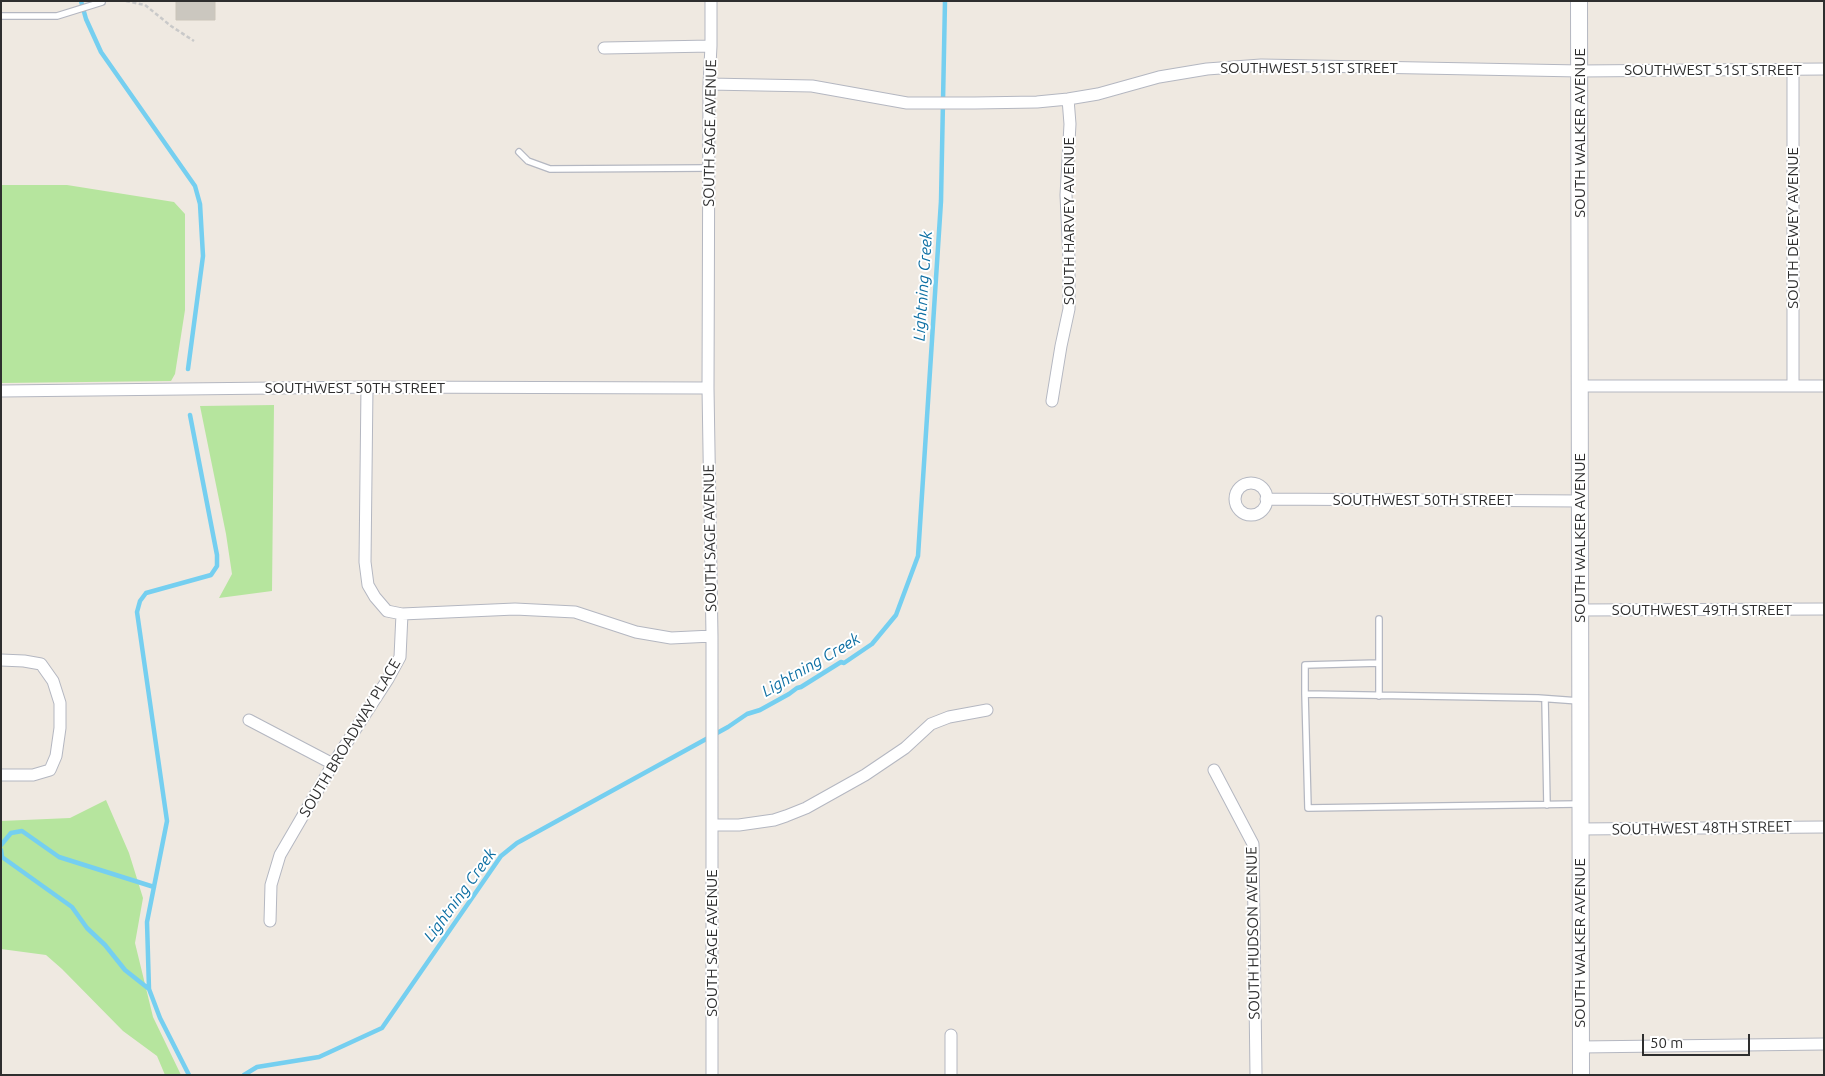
<!DOCTYPE html>
<style>
body{margin:0}
#map{position:relative;width:1825px;height:1076px;overflow:hidden;background:#efe9e1;font-family:Ubuntu,sans-serif}
canvas{display:block}
.frame{position:absolute;inset:0;border:2px solid #2e2e2e;pointer-events:none}
.scale{position:absolute;left:1642px;top:1034px;width:108px;height:22px;box-sizing:border-box;border:2px solid #2e2e2e;border-top:0;padding-left:6px;font-size:15px;line-height:18px;white-space:nowrap;color:#2e2e2e;-webkit-text-stroke:4px #fff;paint-order:stroke}
</style>
<div id="map">
<canvas width="1825" height="1076"></canvas>
<div class="frame"></div>
<div class="scale">50 m</div>
</div>
<script>
const ctx = document.querySelector('canvas').getContext('2d');
ctx.lineJoin = 'round';
function fill(path, color) { ctx.fillStyle = color; ctx.fill(path, 'evenodd'); }
const shape = rows => new Path2D(rows.map(r => 'M' + r).join(''));
function strokePath(path, color, width, dash) { ctx.strokeStyle = color; ctx.lineWidth = width; ctx.lineCap = dash ? 'butt' : 'round'; ctx.setLineDash(dash || []); ctx.stroke(path); }
function label(font, color, halo, rows, align = 'center') {
  ctx.font = font + ' Ubuntu,sans-serif'; ctx.lineWidth = 4; ctx.setLineDash([]); ctx.textBaseline = 'middle'; ctx.strokeStyle = halo; ctx.fillStyle = color; for (const [text, x, y, turn = 0] of rows) {
    ctx.save(); ctx.translate(x, y); ctx.rotate((+turn || 0) * Math.PI / 180); ctx.textAlign = isNaN(turn) ? turn : align; if (halo) ctx.strokeText(text, 0, 0); ctx.fillText(text, 0, 0); ctx.restore();
  }
}
fill(shape([
 [1,185,67,185,174,202,185,214,185,310,175,374,171,381,1,383],
 [274,405,272,591,219,598,232,574,226,534,200,406],
 [106,800,129,853,143,898,135,943,153,1017,181,1075,165,1075,157,1056,123,1031,62,969,46,955,1,949,1,821,70,818]
]), '#b6e59e');
strokePath(shape([
 [81,1,86,19,101,52,195,186,200,204,203,256,188,369],
 [1,845,11,833,22,831,59,857,154,887],
 [1,850,2,857,72,907,87,928,105,945,125,970,149,989],
 [189,1075,160,1018,149,989,147,922,167,821,137,612,140,601,146,593,211,575,217,566,217,555,190,415],
 [244,1075,257,1067,319,1057,382,1028,501,856,517,843,728,727,747,714,760,710,789,694,797,688,801,687,841,662,844,663,872,644,896,615,918,556,941,201,945,1]
]), '#75cff0', 4.5);
const building = shape([
 [176,1,215,1,215,20,176,20,176,1]
]);
fill(building, '#cbc7bf');
strokePath(building, '#cbc5ba', 1);
const service = shape([
 [1,16,57,16,102,2],
 [519,152,528,161,550,169,708,168],
 [1379,663,1379,619],
 [1305,694,1305,665,1379,663,1379,696],
 [1545,699,1547,805],
 [1578,804,1308,808,1305,694,1538,698,1579,701]
]);
const minor = shape([
 [711,1,711,46,709,84,708,388,712,636,712,1075],
 [604,48,711,46],
 [1793,69,1793,386],
 [709,84,812,86,907,103,975,103,1037,102,1068,99,1098,94,1159,77,1207,69,1261,65,1580,71,1824,69],
 [1580,386,1824,386],
 [367,387,365,562,368,585,375,597,387,611,402,614,515,609,575,612,636,632,671,638,712,636],
 [1,391,367,387,708,388],
 [1052,401,1061,346,1069,309,1069,260,1066,195,1070,124,1068,99],
 '1235 499a16 16 0 1 1 32 0a16 16 0 1 1-32 0Z',
 [1266,499,1581,501],
 [1580,610,1824,609],
 [1,660,24,661,41,664,53,681,60,703,60,728,56,756,50,770,33,775,1,775],
 [249,720,333,764],
 [1214,770,1253,844,1256,1075],
 [712,825,739,825,774,820,786,816,806,808,865,775,905,748,931,724,949,717,987,710],
 [1580,829,1824,827],
 [270,921,271,885,280,855,333,764,388,679,400,657,402,614],
 [951,1035,951,1075],
 [1581,1047,1824,1044]
]);
const secondary = shape([
 [1579,1,1581,1075]
]);
strokePath(service, '#b4b7c1', 8);
strokePath(minor, '#b4b7c1', 13);
strokePath(secondary, '#b4b7c1', 18);
strokePath(shape([
 [126,1,145,5,171,26,194,41]
]), '#c9c9c9', 2.5, [4, 2.5]);
strokePath(service, '#fff', 5.5);
strokePath(minor, '#fff', 11);
strokePath(secondary, '#fff', 16);
label('15px', '#2e2e2e', '#fff', [
 ["SOUTHWEST 51ST STREET",1309,68],
 ["SOUTHWEST 51ST STREET",1713,70],
 ["SOUTH SAGE AVENUE",710,133,-89],
 ["SOUTH WALKER AVENUE",1580,133,-90],
 ["SOUTH HARVEY AVENUE",1069,221,-90],
 ["SOUTH DEWEY AVENUE",1793,228,-90],
 ["SOUTHWEST 50TH STREET",355,388],
 ["SOUTHWEST 50TH STREET",1423,500],
 ["SOUTH SAGE AVENUE",710,538,-91],
 ["SOUTH WALKER AVENUE",1580,538,-90],
 ["SOUTHWEST 49TH STREET",1702,610],
 ["SOUTH BROADWAY PLACE",350,738,-59],
 ["SOUTHWEST 48TH STREET",1702,828,-1],
 ["SOUTH HUDSON AVENUE",1253,933,-91],
 ["SOUTH SAGE AVENUE",712,943,-90],
 ["SOUTH WALKER AVENUE",1580,943,-90]
]);
label('italic 16px', '#0d6fa3', '#fff', [
 ["Lightning Creek",923,286,-86],
 ["Lightning Creek",811,665,-30],
 ["Lightning Creek",460,895,-54]
]);
</script>
